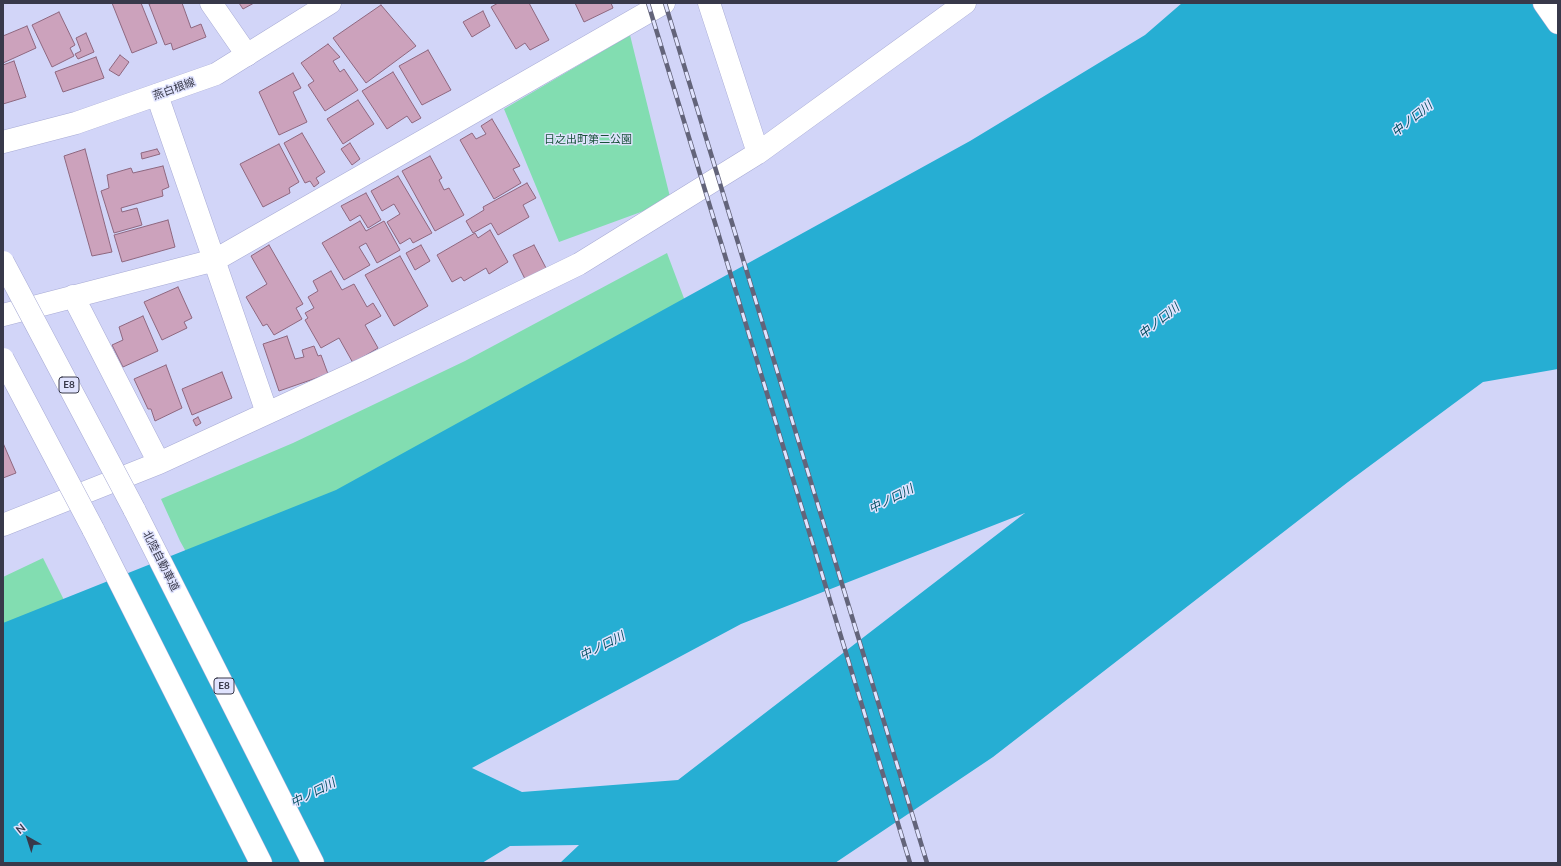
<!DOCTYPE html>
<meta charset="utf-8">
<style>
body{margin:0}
#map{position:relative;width:1561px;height:866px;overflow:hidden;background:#d2d5f8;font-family:Lato,sans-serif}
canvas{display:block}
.frame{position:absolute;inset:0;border:4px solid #38394a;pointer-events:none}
.north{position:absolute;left:8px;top:818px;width:40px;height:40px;-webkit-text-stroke:3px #e0e3fe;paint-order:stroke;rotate:321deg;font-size:11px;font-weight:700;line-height:16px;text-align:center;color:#38394a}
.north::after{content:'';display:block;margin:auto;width:14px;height:18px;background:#38394a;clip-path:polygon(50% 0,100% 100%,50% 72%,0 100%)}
</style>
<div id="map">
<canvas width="1561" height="866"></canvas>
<div class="frame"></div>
<div class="north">N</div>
</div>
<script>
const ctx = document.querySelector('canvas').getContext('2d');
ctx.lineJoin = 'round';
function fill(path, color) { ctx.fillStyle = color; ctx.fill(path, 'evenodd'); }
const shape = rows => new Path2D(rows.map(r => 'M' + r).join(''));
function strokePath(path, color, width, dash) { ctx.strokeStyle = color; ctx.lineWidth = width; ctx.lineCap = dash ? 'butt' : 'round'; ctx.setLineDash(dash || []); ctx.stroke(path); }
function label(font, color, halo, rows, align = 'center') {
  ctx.font = font + ' Lato,"Noto Sans JP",sans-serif'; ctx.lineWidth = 3; ctx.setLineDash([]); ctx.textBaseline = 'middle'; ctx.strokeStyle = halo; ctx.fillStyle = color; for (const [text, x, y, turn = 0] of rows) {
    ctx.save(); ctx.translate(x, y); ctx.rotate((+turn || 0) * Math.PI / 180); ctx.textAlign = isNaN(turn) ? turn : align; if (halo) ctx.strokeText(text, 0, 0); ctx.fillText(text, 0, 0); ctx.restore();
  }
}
fill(shape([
 [630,35,671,201,559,242,504,109],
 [667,253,691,317,195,568,180,541,161,499,293,443,465,361],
 [43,558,75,622,3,651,3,577]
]), '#82ddb1');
fill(shape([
 [1182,3,1558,3,1558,369,1483,382,1348,482,993,757,835,863,560,863,579,845,510,846,482,863,3,863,3,623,336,490,970,141,1145,35],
 [1025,513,678,780,522,792,472,768,741,624]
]), '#26aed3');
const building = shape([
 [112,3,141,3,157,43,132,53,112,3],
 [153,3,182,3,191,28,201,24,206,37,173,50,171,43,165,45,149,4,153,3],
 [239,3,254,3,243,9,239,3],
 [498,3,529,3,549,40,530,50,525,43,516,49,491,7,498,3],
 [575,3,611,3,613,8,584,22,575,3],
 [381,5,416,46,366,83,333,38,381,5],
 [483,11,490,26,472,37,463,22,483,11],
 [59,12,75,45,70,48,74,56,52,67,32,25,59,12],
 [27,26,36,48,3,63,3,36,27,26],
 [86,33,94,52,78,59,75,54,81,51,76,38,86,33],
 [328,44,340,57,333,61,340,72,344,69,358,90,325,111,308,85,314,81,301,63,328,44],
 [428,50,451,90,422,105,399,66,428,50],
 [120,55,129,62,119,76,109,70,120,55],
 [96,57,104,78,63,92,55,72,96,57],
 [14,61,26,97,3,104,3,65,14,61],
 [393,72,421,118,412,123,407,116,387,129,362,91,393,72],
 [293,73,301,88,293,92,307,122,279,135,259,92,293,73],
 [358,100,374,124,343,144,327,119,358,100],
 [492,119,520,166,513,169,521,183,494,199,460,140,472,133,476,139,486,134,481,126,492,119],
 [302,133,325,172,316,178,319,183,314,187,310,181,305,183,284,143,302,133],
 [350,143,360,159,352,165,341,149,350,143],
 [279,144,299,182,289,188,290,193,263,207,240,164,279,144],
 [85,149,112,252,92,256,64,156,85,149],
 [157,149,160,154,142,159,141,153,157,149],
 [430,156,442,178,439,180,444,190,449,188,464,215,435,231,402,171,430,156],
 [163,166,169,187,162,190,163,196,121,208,122,212,137,208,142,225,114,233,101,191,109,188,107,175,131,168,133,173,163,166],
 [398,176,432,233,413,243,410,238,400,244,387,222,400,214,394,204,382,211,371,191,398,176],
 [527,183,536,198,523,205,529,217,498,235,491,223,473,233,466,221,484,210,483,207,527,183],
 [366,193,381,220,368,228,360,215,350,221,341,206,366,193],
 [168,220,175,247,122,262,114,235,168,220],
 [360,221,366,231,384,221,400,250,377,263,366,243,359,247,370,265,344,280,322,243,360,221],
 [490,230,508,262,489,274,486,268,464,281,461,277,452,282,437,255,475,233,478,238,490,230],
 [269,245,303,304,296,308,302,319,274,335,267,324,263,326,246,297,267,284,251,256,269,245],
 [421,245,430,261,415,270,406,253,421,245],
 [534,245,546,268,525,279,513,255,534,245],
 [400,256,428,306,394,326,365,275,400,256],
 [331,271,342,290,354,284,367,307,373,303,381,316,365,325,378,348,353,363,339,338,321,348,305,320,308,318,305,313,314,308,308,297,318,291,313,281,331,271],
 [178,287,192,318,184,322,187,328,162,340,144,302,178,287],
 [143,316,158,351,123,367,112,345,123,340,119,327,143,316],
 [287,336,295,359,304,357,302,350,314,346,318,356,321,355,328,374,279,391,263,344,287,336],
 [166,365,182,408,155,421,151,409,148,409,134,379,166,365],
 [222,372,232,398,192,415,182,389,222,372],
 [198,417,201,423,196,426,193,420,198,417],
 [3,443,16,473,3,478,3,443]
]);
fill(building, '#cca2bc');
strokePath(building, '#8e677f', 1);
const street = shape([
 [211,3,247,55],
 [709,3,758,153,965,3],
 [157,95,267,413],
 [3,315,215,260,664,3],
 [159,463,363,369,579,264,758,153],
 [3,525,159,463,73,296]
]);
const secondary = shape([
 [1544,3,1558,23],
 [3,142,76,123,216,74,330,3]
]);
const highway = shape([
 [134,509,313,863],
 [93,529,261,863]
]);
strokePath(street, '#a8abd5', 23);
strokePath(secondary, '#a8abd5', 23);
strokePath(highway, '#a8abd5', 23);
strokePath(street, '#fff', 22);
strokePath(secondary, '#fff', 22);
strokePath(highway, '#fff', 22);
const rail = shape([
 [648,3,910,863],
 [665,3,927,863]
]);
strokePath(rail, '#63647a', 4.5);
strokePath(rail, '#e0e3fe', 3, [9]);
const highwayBridge = shape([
 [3,262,134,509],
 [3,359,93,529]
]);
strokePath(highwayBridge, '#a8abd5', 23, []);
strokePath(highwayBridge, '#fff', 22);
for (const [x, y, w] of [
 [69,385,20],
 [224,686,20]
]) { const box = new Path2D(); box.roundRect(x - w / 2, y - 8, w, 16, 3); ctx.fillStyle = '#e0e3fe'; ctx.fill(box); strokePath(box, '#38394a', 1); }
label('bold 10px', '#38394a', null, [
 ["E8",69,385],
 ["E8",224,686]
]);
label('11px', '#38394a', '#e0e3fe', [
 ["燕白根線",174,89,-20],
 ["北陸自動車道",161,561,63]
]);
label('11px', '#19523a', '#e0e3fe', [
 ["日之出町第二公園",588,139]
]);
label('italic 12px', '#045063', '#e0e3fe', [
 ["中ノ口川",1412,119,-39],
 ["中ノ口川",1159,321,-39],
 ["中ノ口川",891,499,-27],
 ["中ノ口川",602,646,-27],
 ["中ノ口川",313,793,-27]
]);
</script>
